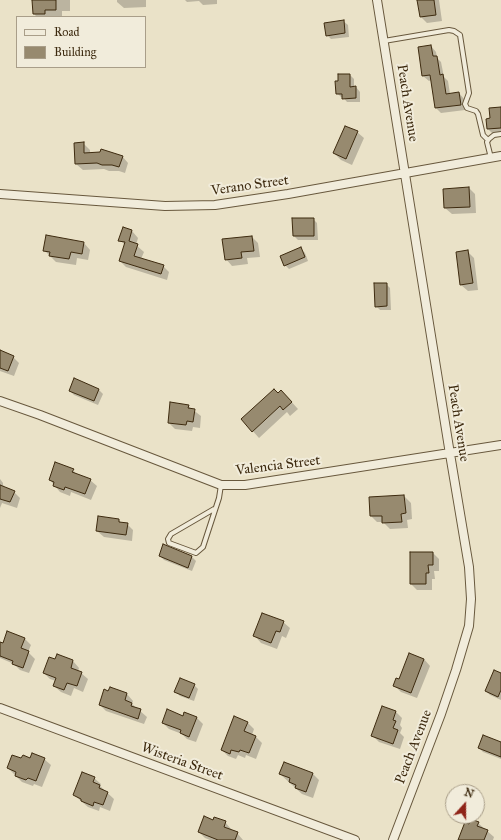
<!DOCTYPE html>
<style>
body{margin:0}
#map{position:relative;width:501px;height:840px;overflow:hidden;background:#eae2c8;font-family:"IM FELL Great Primer",serif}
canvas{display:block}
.legend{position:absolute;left:16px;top:16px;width:130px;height:52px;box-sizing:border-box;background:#f1ecdb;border:1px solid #a99e89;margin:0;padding:5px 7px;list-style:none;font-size:12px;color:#3d2a0f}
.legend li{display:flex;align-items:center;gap:8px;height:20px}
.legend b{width:20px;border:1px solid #a99e89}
.north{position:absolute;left:445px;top:784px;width:40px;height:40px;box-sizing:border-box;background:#f1ecdb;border:1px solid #a99e89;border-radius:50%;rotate:21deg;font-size:11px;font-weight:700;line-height:16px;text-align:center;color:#3d2a0f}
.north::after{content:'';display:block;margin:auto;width:14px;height:18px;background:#8f2418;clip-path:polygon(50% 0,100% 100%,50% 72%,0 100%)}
</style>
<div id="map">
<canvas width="501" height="840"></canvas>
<ul class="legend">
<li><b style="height:5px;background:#f1ecdb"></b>Road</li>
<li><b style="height:11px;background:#978a6f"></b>Building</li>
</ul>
<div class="north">N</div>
</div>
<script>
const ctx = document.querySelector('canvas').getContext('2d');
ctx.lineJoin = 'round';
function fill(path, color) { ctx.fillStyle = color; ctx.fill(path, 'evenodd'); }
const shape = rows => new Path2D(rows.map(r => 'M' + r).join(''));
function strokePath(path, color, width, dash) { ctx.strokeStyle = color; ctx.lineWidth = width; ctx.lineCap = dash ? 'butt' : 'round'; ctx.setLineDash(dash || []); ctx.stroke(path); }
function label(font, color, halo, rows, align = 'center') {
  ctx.font = font + ' "IM FELL Great Primer",serif'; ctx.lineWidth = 4; ctx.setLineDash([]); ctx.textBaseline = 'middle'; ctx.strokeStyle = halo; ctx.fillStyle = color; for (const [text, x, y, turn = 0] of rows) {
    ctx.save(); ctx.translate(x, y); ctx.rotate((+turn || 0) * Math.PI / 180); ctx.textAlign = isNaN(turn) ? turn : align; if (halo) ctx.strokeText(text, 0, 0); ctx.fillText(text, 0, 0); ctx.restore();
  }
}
fill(shape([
 [33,0,70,0,70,11,62,11,62,16,37,17,34,14],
 [117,0,146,0,146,7,124,8,117,2],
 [185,0,217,0,217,4,203,5,199,1,187,2],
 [418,0,439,0,442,21,427,23,421,17],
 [343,21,348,25,349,37,331,39,327,35],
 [431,46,436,52,437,58,441,62,444,77,448,81,450,94,459,93,464,99,465,110,441,113,436,108,431,80,429,81,423,76],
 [350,75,354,79,354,87,356,87,360,92,360,102,347,102,343,97,341,97,337,93,339,82],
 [501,108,501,135,494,135,488,129,491,119],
 [357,132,364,138,352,165,341,160,334,153],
 [83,143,90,150,90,153,122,156,128,163,125,173,119,171,109,171,104,169,83,170,76,164,75,144],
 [469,188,475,194,476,213,452,214,445,208],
 [313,219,317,223,318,240,298,240,294,236],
 [123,229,132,231,138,238,136,245,144,252,141,259,163,266,169,272,167,280,126,267,120,261,125,245,120,240],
 [252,237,258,243,260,257,247,258,248,264,232,266,226,259],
 [84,243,90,250,88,260,77,258,76,265,56,262,44,250],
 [300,248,305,253,308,261,289,269,285,265],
 [468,252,474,258,478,290,468,291,461,285],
 [386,284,390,288,391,310,380,310,376,306],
 [0,352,13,357,19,363,14,376,0,371],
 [75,380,99,390,103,394,98,405,74,395,70,391],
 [278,394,288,398,298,409,290,416,287,412,259,438,242,419],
 [188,406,201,416,200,428,193,427,192,431,175,429,169,423],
 [73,470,78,476,90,480,97,486,91,500,71,492,70,496,60,492,50,480],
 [0,479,3,483,3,485,6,489,14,492,20,498,17,508,2,503,0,508],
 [404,496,411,503,412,519,407,520,408,528,390,529,383,522,377,522,371,516],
 [118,520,122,523,127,524,133,530,132,541,104,537,97,531],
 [164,545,192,557,196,561,192,571,164,560,160,556],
 [433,553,439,559,439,571,434,571,435,579,432,579,432,590,417,590,411,584],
 [283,622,290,628,286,638,282,636,277,649,261,643,255,636],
 [24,638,31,645,28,652,35,659,29,673,20,670,14,664,0,658,0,643,3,644],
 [424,659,430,666,417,698,401,692,394,685],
 [55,660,73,661,79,668,78,671,81,673,88,679,83,692,74,688,71,696,61,692,54,686,56,681,50,679,44,673],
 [501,674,501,700,490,695,486,691],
 [194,685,198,689,194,701,180,696,176,692],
 [110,688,127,694,133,701,132,704,147,717,144,724,106,711,100,705],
 [396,712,402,718,400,725,402,728,400,733,404,737,400,749,379,742,372,735],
 [183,717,197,718,203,724,196,742,187,739,182,734,169,729,163,723],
 [248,723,254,729,252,735,256,737,262,743,256,759,246,755,245,758,238,755,236,759,228,756,222,750],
 [501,743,501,759,483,752,479,748],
 [44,759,51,765,42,787,34,784,33,786,22,782,8,768,22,760],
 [280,774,313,774,319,780,313,798,302,794],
 [94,778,101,784,100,786,114,799,110,811,100,807,99,811,88,807,74,795],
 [213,821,225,822,231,829,231,831,237,833,243,840,210,840,205,838,199,832],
 [478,823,494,837,493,840,459,840,470,825]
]), '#0003');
const building = shape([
 [32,0,56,0,56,10,45,10,45,14,33,14,32,0],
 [417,0,434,0,436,15,420,17,417,0],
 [344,20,345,33,326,36,324,23,344,20],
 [431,45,433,56,437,56,440,75,443,74,446,94,459,92,461,105,435,108,430,75,422,76,418,47,431,45],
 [338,74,350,74,350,87,356,86,356,98,342,99,342,94,336,94,335,81,338,81,338,74],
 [501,107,501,128,487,129,486,119,490,118,489,108,501,107],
 [345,126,358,131,346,159,333,153,345,126],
 [84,142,84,153,100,152,101,149,123,156,119,167,112,165,102,165,97,163,75,164,74,143,84,142],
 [469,187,470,207,444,208,443,189,469,187],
 [292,218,314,218,314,236,293,236,292,218],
 [123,227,132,230,129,241,138,244,134,256,164,265,161,274,119,261,125,242,118,241,123,227],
 [46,235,84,242,82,254,71,252,69,259,49,256,50,252,43,251,46,235],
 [252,236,254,251,241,252,242,258,225,260,222,239,252,236],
 [301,247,305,257,284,266,280,256,301,247],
 [468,250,473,283,460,285,456,252,468,250],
 [374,283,387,283,387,306,375,307,374,283],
 [0,350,14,356,8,371,0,368,0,350],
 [74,378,99,389,94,401,69,391,74,378],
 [274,389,278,393,281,390,292,402,283,410,280,406,252,432,241,419,274,389],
 [170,402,189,405,188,408,195,409,193,422,187,421,186,425,168,423,170,402],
 [55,462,74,469,72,472,91,479,85,494,65,487,64,490,53,486,54,482,49,480,55,462],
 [0,485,15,491,10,502,0,499,0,485],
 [404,495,406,513,401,514,402,522,382,523,382,516,370,516,369,497,404,495],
 [98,516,119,519,119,522,128,523,126,535,96,531,98,516],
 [163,544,192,556,188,568,159,556,163,544],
 [410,552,433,552,433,565,428,565,429,573,426,573,426,584,410,584,410,552],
 [262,613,284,621,280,632,276,631,271,643,253,636,262,613],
 [7,631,25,638,21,648,29,651,23,668,12,664,13,661,0,656,0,642,3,643,7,631],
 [409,653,424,659,411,693,393,686,396,678,399,679,409,653],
 [57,654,73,660,71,668,82,672,77,686,67,683,64,690,53,686,56,678,43,673,49,657,55,659,57,654],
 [494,670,501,673,501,690,498,697,485,691,494,670],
 [180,678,195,684,189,698,174,692,180,678],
 [110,687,127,693,125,700,132,703,131,706,141,709,138,719,99,705,104,689,108,691,110,687],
 [382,706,396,711,393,720,396,721,393,728,398,730,393,744,371,736,382,706],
 [167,709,183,716,184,712,197,717,189,737,180,733,181,730,162,723,167,709],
 [234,716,248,722,244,731,256,736,249,753,240,750,239,752,231,750,230,754,221,750,234,716],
 [483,735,501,742,501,757,478,748,483,735],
 [32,753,45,758,36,781,28,778,26,780,15,776,16,772,7,768,12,755,21,758,23,755,30,758,32,753],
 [284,762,313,773,306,792,295,788,296,785,289,782,290,778,279,774,284,762],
 [82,772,95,777,93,782,100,785,99,788,108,792,103,805,94,802,93,806,81,801,81,799,73,795,82,772],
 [204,816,213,820,214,817,226,821,224,827,238,832,235,840,218,840,198,832,204,816],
 [471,819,479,822,477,826,488,830,484,840,458,840,465,822,469,824,471,819]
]);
fill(building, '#978a6f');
strokePath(building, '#3d2a0f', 1);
const lane = shape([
 [384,41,449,30,454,31,460,35,469,93,465,104,467,108,476,111,478,114,483,135,488,140],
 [491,158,487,142,489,139,494,135,501,134],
 [214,509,171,534,168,539,169,543,196,553,203,547,219,498,221,485]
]);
const street = shape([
 [377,0,450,454,469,567,471,599,469,626,456,670,441,714,393,840],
 [0,194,165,206,215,205,288,194,501,156],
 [0,401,40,415,221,485,245,485,501,445],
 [0,708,355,840]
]);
strokePath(lane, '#68583d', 6);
strokePath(street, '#68583d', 10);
strokePath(lane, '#f1ecdb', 4);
strokePath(street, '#f1ecdb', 8);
label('14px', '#3d2a0f', '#f1ecdb', [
 ["Peach Avenue",407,103,81],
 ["Verano Street",250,186,-8],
 ["Peach Avenue",458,423,81],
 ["Valencia Street",278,466,-7],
 ["Peach Avenue",414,747,-69],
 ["Wisteria Street",182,762,20]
]);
</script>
